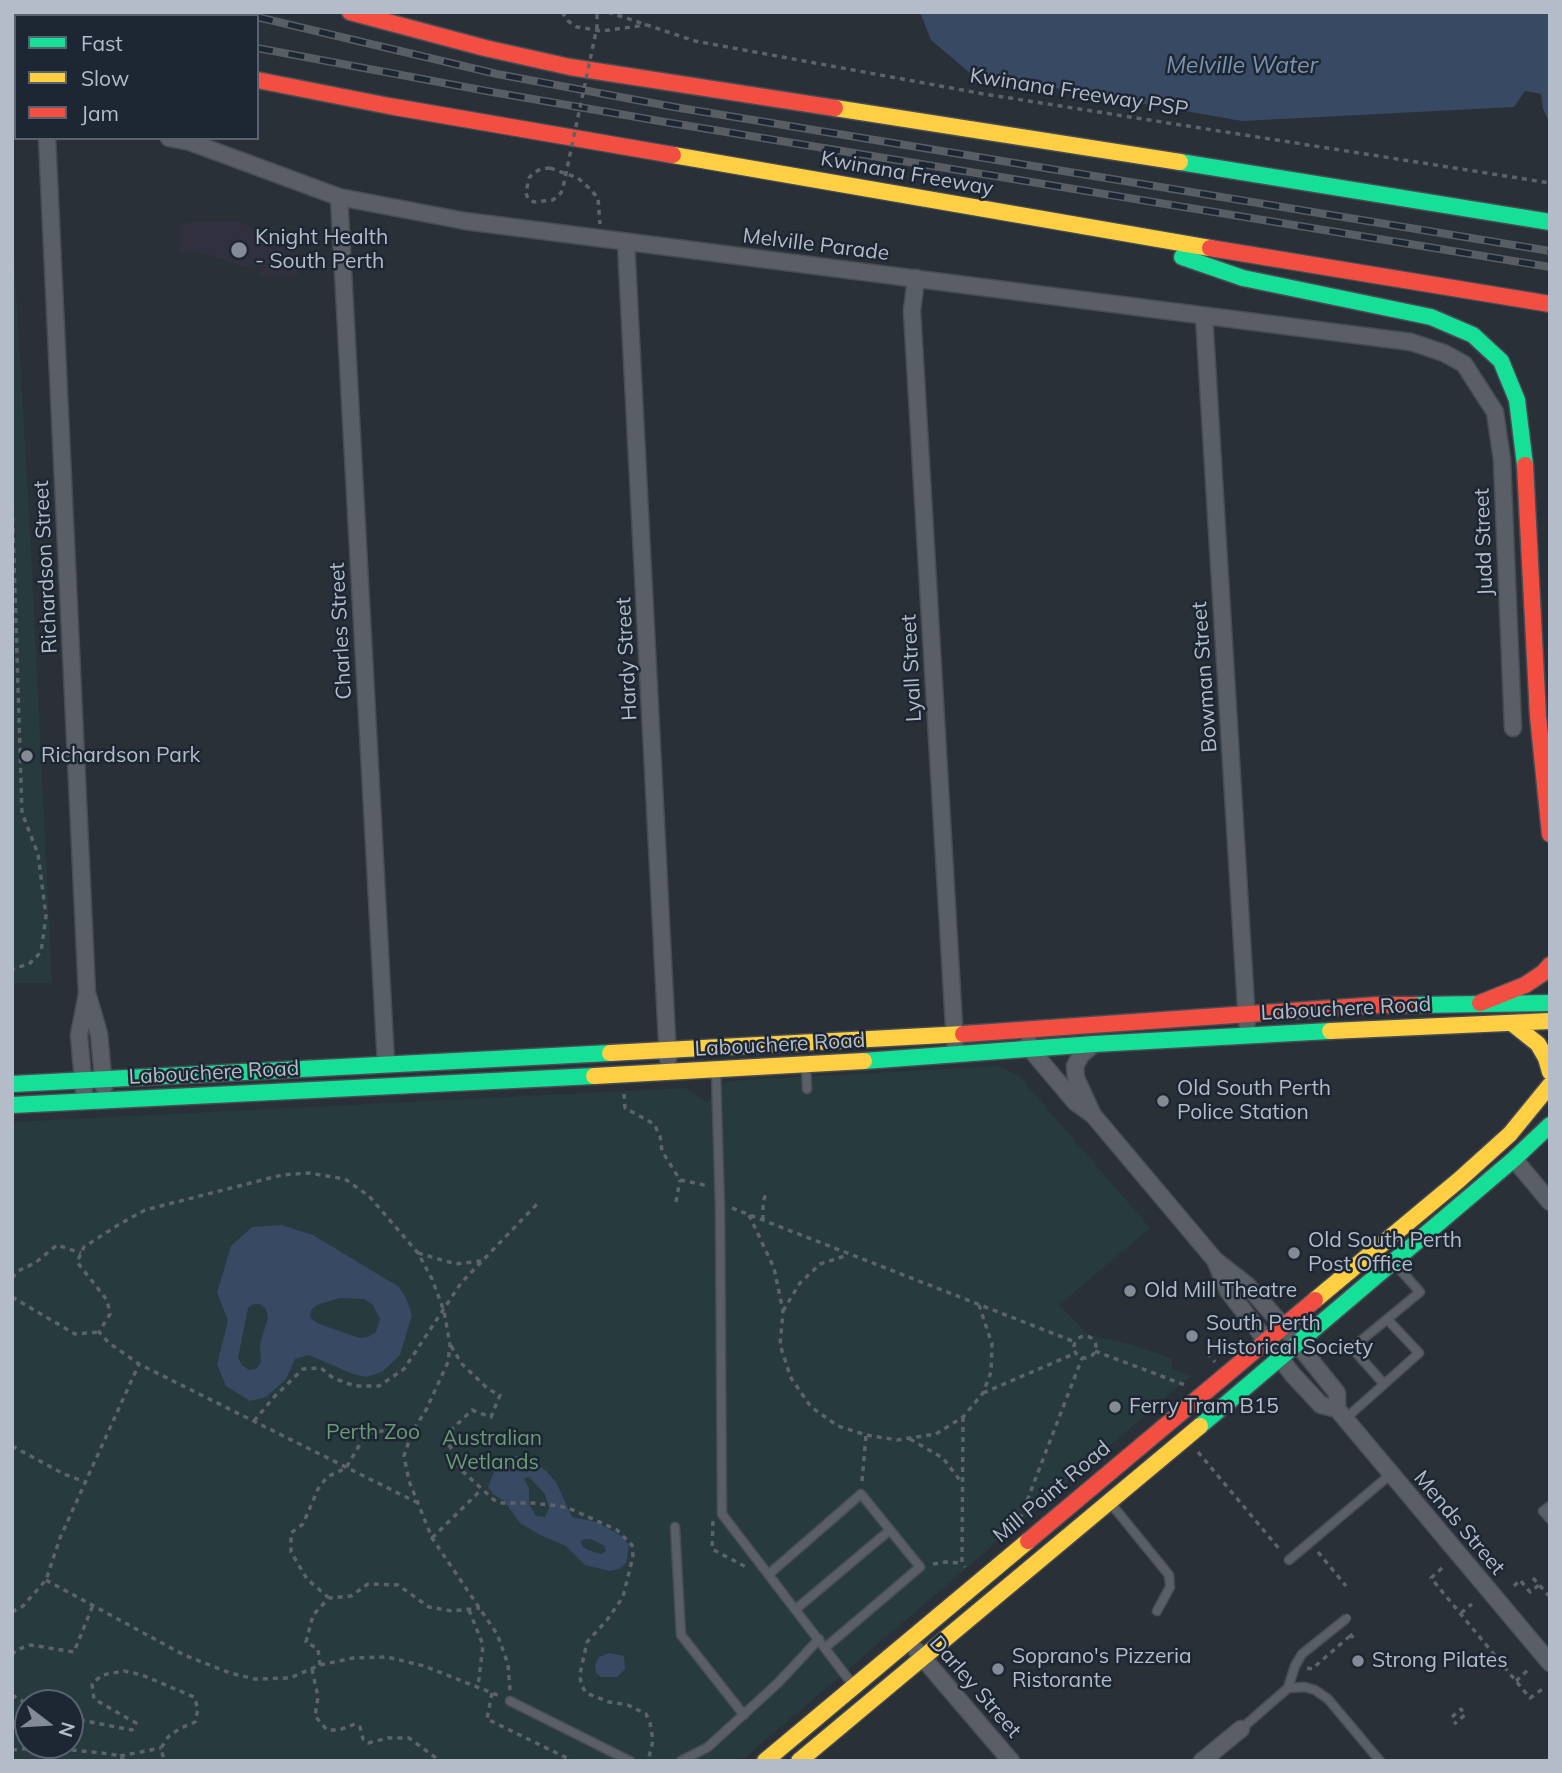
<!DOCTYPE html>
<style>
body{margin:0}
#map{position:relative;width:1562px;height:1773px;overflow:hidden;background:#2a3038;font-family:Mulish,sans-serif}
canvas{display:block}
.frame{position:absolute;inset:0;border:14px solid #b4bcc9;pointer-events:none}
.legend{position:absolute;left:14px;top:14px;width:245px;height:126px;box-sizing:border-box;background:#1d2633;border:2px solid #59626f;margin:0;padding:9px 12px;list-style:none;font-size:21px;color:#b4bcc9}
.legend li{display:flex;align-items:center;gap:14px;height:35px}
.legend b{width:35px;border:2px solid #59626f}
.north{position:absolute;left:14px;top:1689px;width:70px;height:70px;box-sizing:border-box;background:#1d2633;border:2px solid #59626f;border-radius:50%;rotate:107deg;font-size:19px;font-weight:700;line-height:28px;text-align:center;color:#b4bcc9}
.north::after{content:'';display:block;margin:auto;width:24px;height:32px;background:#848b96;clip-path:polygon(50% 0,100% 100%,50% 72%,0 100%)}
</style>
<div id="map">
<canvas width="1562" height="1773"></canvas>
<div class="frame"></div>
<ul class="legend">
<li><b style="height:9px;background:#16e098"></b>Fast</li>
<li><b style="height:9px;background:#ffcf43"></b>Slow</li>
<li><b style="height:9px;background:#f24e42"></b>Jam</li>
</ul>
<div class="north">N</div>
</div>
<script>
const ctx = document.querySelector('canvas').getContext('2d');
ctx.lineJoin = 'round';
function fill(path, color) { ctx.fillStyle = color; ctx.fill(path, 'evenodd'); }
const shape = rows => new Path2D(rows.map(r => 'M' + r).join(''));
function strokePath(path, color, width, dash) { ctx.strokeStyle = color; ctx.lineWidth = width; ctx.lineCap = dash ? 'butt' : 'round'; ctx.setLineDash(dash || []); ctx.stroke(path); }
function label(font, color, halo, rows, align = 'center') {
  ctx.font = font + ' Mulish,sans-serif'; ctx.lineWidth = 5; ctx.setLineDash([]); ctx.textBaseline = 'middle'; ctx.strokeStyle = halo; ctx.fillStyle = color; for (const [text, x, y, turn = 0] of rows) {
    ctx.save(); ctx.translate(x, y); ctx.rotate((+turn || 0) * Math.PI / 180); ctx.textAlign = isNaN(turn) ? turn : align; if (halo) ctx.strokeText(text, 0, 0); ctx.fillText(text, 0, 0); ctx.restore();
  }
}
fill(shape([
 [233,221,269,232,270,241,298,247,298,276,261,277,260,266,246,267,201,253,180,251,180,223]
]), '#31303e');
fill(shape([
 [12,221,30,531,52,983,12,983],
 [998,1066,1019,1076,1150,1228,1059,1305,1089,1335,1133,1345,1173,1359,1171,1368,1191,1376,741,1761,12,1761,12,1122,686,1088,707,1103,727,1081],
 [28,1703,70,1703,70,1745,28,1745]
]), '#273a3e');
fill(shape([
 [920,12,1550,12,1550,124,1543,109,1541,94,1525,91,1514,107,1242,121,970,73,931,40],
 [281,1225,313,1235,399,1287,406,1298,412,1315,400,1355,382,1372,366,1377,353,1374,309,1355,295,1359,286,1379,266,1397,250,1401,226,1386,217,1364,228,1320,217,1293,231,1246,252,1227],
 [340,1298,364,1299,373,1305,380,1319,376,1332,368,1337,359,1338,317,1323,310,1317,311,1310,317,1305],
 [253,1304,260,1304,266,1309,268,1318,260,1344,261,1362,256,1369,249,1370,242,1365,238,1358,248,1308],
 [514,1456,521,1456,545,1470,556,1482,572,1517,596,1522,620,1535,629,1545,626,1563,619,1569,610,1571,585,1565,566,1546,540,1535,520,1523,504,1501,493,1494,488,1487,496,1467,504,1460],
 [529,1477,545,1494,549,1508,545,1517,536,1516,529,1504,529,1489,524,1478],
 [586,1539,591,1539,605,1546,606,1551,601,1554,588,1550,582,1546,581,1541],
 [609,1653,624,1656,625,1669,617,1677,601,1677,596,1673,595,1665,599,1657]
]), '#384963');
const lane = shape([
 [806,1068,807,1089],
 [716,1073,720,1208,722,1514,853,1685],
 [1384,1384,1352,1348,1420,1292,1395,1264],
 [1345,1419,1419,1353,1387,1319],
 [1112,1505,1169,1575,1170,1587,1157,1611],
 [1550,1506,1543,1511,1550,1519],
 [675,1527,681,1635,744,1715],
 [1289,1560,1391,1474],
 [769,1574,861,1494,920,1567,826,1647],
 [796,1609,890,1530],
 [1288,1688,1295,1666,1302,1654],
 [510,1701,630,1761],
 [1241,1729,1288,1688,1305,1687,1315,1690,1328,1699,1380,1761],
 [681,1761,708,1747,778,1683,819,1639]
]);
const street = shape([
 [47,138,87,994,79,1035,84,1091],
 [169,138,190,142,339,197,465,221,1411,342,1444,353,1464,364,1495,412,1502,460,1513,728],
 [339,197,386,1064],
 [626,243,668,1059],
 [916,278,912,311,955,1043],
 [1204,316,1247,1023],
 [88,996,99,1034,104,1087],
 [1029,1043,1032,1051,1075,1102,1093,1115,1215,1260,1247,1285,1284,1327,1337,1393,1337,1409],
 [1093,1115,1076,1078,1075,1066,1081,1055,1094,1044],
 [1514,1159,1550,1202],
 [1215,1260,1228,1291,1293,1375,1321,1405,1337,1409,1550,1663],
 [917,1651,1011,1761],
 [1202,1761,1241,1729]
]);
const fast = shape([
 [1180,162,1550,222],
 [1182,257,1243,278,1431,317,1473,335,1501,361,1517,400,1525,465],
 [1414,1005,1550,1003],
 [864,1061,1094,1044,1330,1031],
 [12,1084,610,1053],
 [12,1105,594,1076],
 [1200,1426,1514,1159,1550,1125]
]);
const slow = shape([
 [12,30,16,31],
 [835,108,1180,162],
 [673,155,1210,248],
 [1513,1024,1538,1044,1546,1058,1550,1072],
 [1330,1031,1550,1021],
 [610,1053,963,1034],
 [594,1076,864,1061],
 [1315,1300,1459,1180,1510,1134,1550,1085],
 [765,1761,1028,1541],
 [799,1761,1200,1426]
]);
const jam = shape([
 [350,12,485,48,570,67,835,108],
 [257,80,389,106,673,155],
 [1210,248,1550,304],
 [1525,465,1538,716,1550,834],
 [1480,1003,1525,985,1543,973,1550,965],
 [963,1034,1377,1005,1414,1005],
 [1028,1541,1315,1300]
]);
strokePath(lane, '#484c53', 11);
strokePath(street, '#484c53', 19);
strokePath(fast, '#484c53', 19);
strokePath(slow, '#484c53', 19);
strokePath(jam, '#484c53', 19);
strokePath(shape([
 [562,12,568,21,577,27,602,31,646,25],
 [608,12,695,41,984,94,1550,183],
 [12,93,16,94],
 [12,134,16,132],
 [550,168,578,178,589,188,598,198,600,224],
 [12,498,22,813,38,854,46,916,41,952,29,964,12,969],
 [624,1094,625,1108,654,1124,660,1136,662,1151,680,1180,709,1186],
 [676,1202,680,1180],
 [732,1208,1075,1342],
 [749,1215,774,1268,783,1311,780,1345,791,1378,811,1407,838,1426,866,1435,897,1440,936,1434,963,1417,983,1393,991,1372,992,1344,979,1305],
 [763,1220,763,1202,767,1191],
 [418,1253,456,1264,481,1261],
 [12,1278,18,1271,35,1263,57,1245,81,1253],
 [12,1297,75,1334,99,1332],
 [783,1311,800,1283,820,1264,848,1255],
 '1074 1347a11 11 0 1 1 22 0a11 11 0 1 1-22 0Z',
 [451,1346,462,1364,488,1389,500,1395,491,1417,472,1410,449,1432,447,1442,455,1454,459,1468,494,1500,502,1503,532,1503,560,1506,573,1510,617,1530,632,1545,633,1556,623,1597,607,1620,587,1642,580,1674,581,1684,586,1693,609,1702,628,1705,646,1714,650,1723,653,1741,648,1761],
 [1095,1351,1185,1385],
 [1207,1353,1215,1362],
 [983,1393,1076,1353],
 [963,1417,962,1563,965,1567],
 [254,1421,275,1396,303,1369,321,1368,333,1378,355,1386,379,1386,404,1369,461,1283,539,1202],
 [910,1439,943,1458,962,1483],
 [12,1446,64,1474,85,1482],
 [1198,1452,1281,1551],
 [862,1481,866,1435],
 [418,1503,139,1364,109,1343,99,1332,110,1314,107,1300,77,1262,84,1247,118,1225,145,1210,282,1175,309,1173,345,1179,369,1196,418,1253,432,1279,444,1311,450,1345,448,1362,426,1410,412,1432,404,1456,409,1481,432,1538,497,1634,508,1664,510,1691],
 [1457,1518,1460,1515],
 [1020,1519,1082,1358],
 [713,1521,712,1549,746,1567],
 [432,1538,481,1490],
 [1318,1552,1346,1586],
 [933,1564,945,1562,962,1563],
 [1442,1568,1431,1578,1530,1698,1545,1687],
 [1533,1578,1550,1597],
 [46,1580,184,1655,230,1673,255,1679,290,1678,320,1665,353,1658,387,1657,424,1666,500,1696],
 [1514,1586,1520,1580,1530,1592,1539,1585],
 [329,1598,307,1579,291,1552,291,1533,303,1524,318,1489,327,1477,346,1468,363,1439,371,1433,387,1430,412,1432],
 [469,1610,483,1645,478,1687],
 [12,1612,23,1606,46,1580,60,1538,139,1364],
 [1461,1613,1472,1604],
 [1350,1634,1356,1641],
 [12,1655,16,1650,31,1645,74,1652,93,1605],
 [320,1665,318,1649,306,1642,313,1615,329,1598,351,1596,368,1584,398,1585,429,1607,452,1611,480,1608],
 [1307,1668,1312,1669,1351,1635],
 [312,1669,318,1697,315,1716,327,1730,339,1730,355,1724,360,1727,363,1739,368,1743,388,1738,409,1738,440,1761],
 [1516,1681,1529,1669],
 [492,1693,487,1719,573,1761],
 [12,1695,28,1704],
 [1452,1717,1461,1709,1465,1715,1454,1724],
 [70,1718,132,1730,136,1723,94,1699,92,1684,102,1675,124,1671,142,1675,194,1697,198,1709,195,1722,179,1729,168,1737,161,1748,164,1761],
 [12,1750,45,1747,110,1754,120,1756,125,1761],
 [120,1756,161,1748]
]), '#5d636a', 3.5, [5, 5]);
strokePath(lane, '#5a5e66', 8);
strokePath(street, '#5a5e66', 16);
strokePath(fast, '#16e098', 16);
strokePath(slow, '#ffcf43', 16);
strokePath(jam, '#f24e42', 16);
const rail = shape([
 [85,12,102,16],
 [234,12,251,16],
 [257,17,497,74,674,107,1550,251],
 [257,48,492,92,671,123,1550,267]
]);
strokePath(rail, '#595d64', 8);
strokePath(rail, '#1d2633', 5, [16]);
const laneBridge = shape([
 [1302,1654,1347,1618]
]);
strokePath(laneBridge, '#484c53', 11, []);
strokePath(shape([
 [550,168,541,169,533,173,529,178,526,193,528,199,534,202,553,200,561,193,564,183,597,27,597,12]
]), '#5d636a', 3.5, [5, 5]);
strokePath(laneBridge, '#5a5e66', 8);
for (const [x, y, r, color] of [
 [239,250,9,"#848b96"],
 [27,756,7,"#848b96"],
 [1163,1101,7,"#848b96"],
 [1294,1253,7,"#848b96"],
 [1130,1291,7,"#848b96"],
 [1192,1336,7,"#848b96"],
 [1115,1407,7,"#848b96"],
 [1358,1661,7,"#848b96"],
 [998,1669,7,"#848b96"]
]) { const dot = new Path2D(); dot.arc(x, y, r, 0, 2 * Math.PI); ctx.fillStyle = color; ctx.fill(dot); strokePath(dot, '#1d2633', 2.5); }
label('21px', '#b4bcc9', '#1d2633', [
 ["Kwinana Freeway PSP",1079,93,9],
 ["Kwinana Freeway",907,174,10],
 ["Melville Parade",816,245,7],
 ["Judd Street",1484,542,-92],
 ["Richardson Street",46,567,-93],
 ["Charles Street",341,631,-93],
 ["Hardy Street",627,659,-93],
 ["Lyall Street",912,668,-93],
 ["Bowman Street",1205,677,-94],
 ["Labouchere Road",1346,1009,-3],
 ["Labouchere Road",780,1045,-3],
 ["Labouchere Road",214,1073,-3],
 ["Mill Point Road",1052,1492,-40],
 ["Mends Street",1459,1523,50],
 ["Darley Street",975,1687,49]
]);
label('21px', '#b4bcc9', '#1d2633', [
 ["Knight Health",255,238],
 ["- South Perth",255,262],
 ["Richardson Park",41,756],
 ["Old South Perth",1177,1089],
 ["Police Station",1177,1113],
 ["Old South Perth",1308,1241],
 ["Post Office",1308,1265],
 ["Old Mill Theatre",1144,1291],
 ["South Perth",1206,1324],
 ["Historical Society",1206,1348],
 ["Ferry Tram B15",1129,1407],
 ["Soprano's Pizzeria",1012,1657],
 ["Ristorante",1012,1681],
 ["Strong Pilates",1372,1661]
], 'left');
label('21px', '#6b9a76', '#1d2633', [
 ["Perth Zoo",373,1433],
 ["Australian",492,1439],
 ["Wetlands",492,1463]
]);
label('italic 23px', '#7c92b1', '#1d2633', [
 ["Melville Water",1242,66]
]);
</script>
